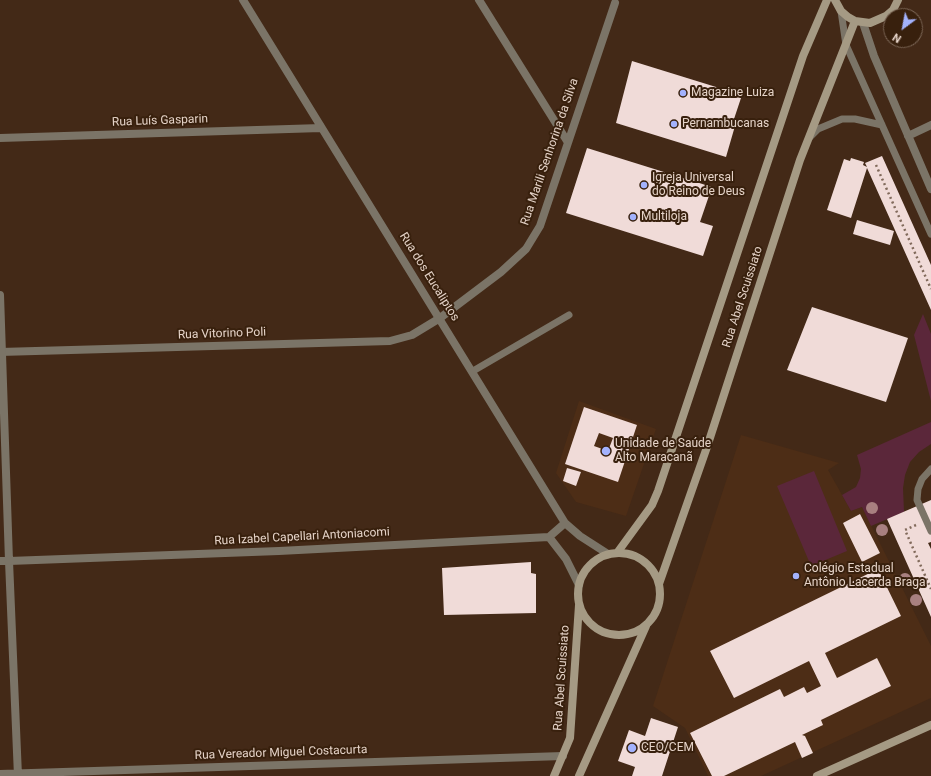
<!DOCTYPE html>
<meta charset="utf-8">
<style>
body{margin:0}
#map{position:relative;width:931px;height:776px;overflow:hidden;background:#432917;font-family:Roboto,sans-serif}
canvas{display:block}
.north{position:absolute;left:883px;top:8px;width:40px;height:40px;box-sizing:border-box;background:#38200d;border:1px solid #7d6858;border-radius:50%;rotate:212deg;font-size:11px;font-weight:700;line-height:16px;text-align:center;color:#e5d3c8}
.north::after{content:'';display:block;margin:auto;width:14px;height:18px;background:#a3b2fd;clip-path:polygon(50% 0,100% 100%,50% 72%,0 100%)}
</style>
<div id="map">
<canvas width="931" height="776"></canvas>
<div class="north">N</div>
</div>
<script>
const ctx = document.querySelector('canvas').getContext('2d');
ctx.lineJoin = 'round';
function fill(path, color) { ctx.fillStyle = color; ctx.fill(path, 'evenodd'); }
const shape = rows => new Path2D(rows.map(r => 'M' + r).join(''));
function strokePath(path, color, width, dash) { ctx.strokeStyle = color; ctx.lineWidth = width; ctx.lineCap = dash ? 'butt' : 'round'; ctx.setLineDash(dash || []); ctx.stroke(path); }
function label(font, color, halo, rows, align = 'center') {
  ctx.font = font + ' Roboto,sans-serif'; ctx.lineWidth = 4; ctx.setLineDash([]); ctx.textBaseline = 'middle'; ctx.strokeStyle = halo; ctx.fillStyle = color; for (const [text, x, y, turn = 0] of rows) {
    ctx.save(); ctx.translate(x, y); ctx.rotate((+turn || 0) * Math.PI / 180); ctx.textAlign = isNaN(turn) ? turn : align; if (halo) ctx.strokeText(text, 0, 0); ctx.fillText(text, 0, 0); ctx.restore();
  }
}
fill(shape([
 [579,401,656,429,626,516,576,502,556,473],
 [741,435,839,463,828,470,851,511,862,507,931,646,931,698,761,776,708,776,685,728,653,706]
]), '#4d2d16');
fill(shape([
 [923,314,931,334,931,401,914,335],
 [931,422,931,444,919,452,910,462,905,475,903,488,904,512,871,526,862,507,851,511,842,495,856,487,860,478,861,469,857,455],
 [814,471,847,551,811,566,777,486]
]), '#5b273a');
fill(shape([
 [632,61,742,95,732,125,735,126,726,157,616,123],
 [587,148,712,187,700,222,713,226,703,256,566,213],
 [882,156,931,265,931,310,867,168,851,218,827,210,844,159,850,161,851,158,864,162,863,165,867,167,865,163],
 [857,220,894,231,890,245,853,234],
 [812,307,908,338,886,402,787,370],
 [584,407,637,425,618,482,565,464],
 [599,433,613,438,608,451,594,446],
 [567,468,581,472,576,486,563,481],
 [931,500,931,542,928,543,931,549,931,617,887,519],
 [860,514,880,553,862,562,843,523],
 [531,562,531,573,536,574,536,613,444,615,442,568],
 [878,569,901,616,825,653,837,678,877,658,891,686,821,720,823,725,802,735,805,736,813,753,802,758,795,742,724,776,712,776,690,733,780,689,784,697,804,687,807,693,821,686,809,661,734,698,710,651],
 [651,718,678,727,662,776,632,776,635,767,618,761,629,730,645,736]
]), '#f0dbd8');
strokePath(shape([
 [876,165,931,289],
 [916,525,905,530,931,589]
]), '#816a5b', 2.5, [2, 3]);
strokePath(shape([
 [841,11,846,45,931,234],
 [809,138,818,129,842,119,855,119,882,125],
 [473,371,569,315],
 [931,469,922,479,918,489,917,500,931,531]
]), '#7b7467', 7);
strokePath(shape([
 [479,0,567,141],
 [863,23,874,56,931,189],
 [908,136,931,125],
 [0,352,390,341,412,335,440,318,501,272,526,249,540,226,615,3],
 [0,561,9,561,18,776],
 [0,774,563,756]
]), '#7b7467', 8);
strokePath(shape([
 [243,0,565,523,580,536,608,554],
 [0,138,321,128],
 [0,295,9,561,279,551,549,537],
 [549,537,566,559,579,585],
 [549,537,565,523]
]), '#7b7467', 8);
strokePath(shape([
 [835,0,841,11,848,17,855,21,870,23,886,16,893,10,898,0],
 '578 594a41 41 0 1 1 82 0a41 41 0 1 1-82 0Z',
 [617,553,652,505,658,491,803,56,827,0],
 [659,584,707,447,800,160,855,21],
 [554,776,570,738,579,605],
 [579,776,646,626],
 [817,776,931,725]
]), '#a59a84', 8);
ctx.fillStyle = '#a88080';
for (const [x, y] of [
 [872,508],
 [882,530],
 [905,579],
 [916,600]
]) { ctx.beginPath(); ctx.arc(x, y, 6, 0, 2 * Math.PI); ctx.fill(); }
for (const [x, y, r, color] of [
 [683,93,4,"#a3b2fd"],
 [674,124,4,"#a3b2fd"],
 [644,185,4,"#a3b2fd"],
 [633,217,4,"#a3b2fd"],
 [606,451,5,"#a3b2fd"],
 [796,576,4,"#a3b2fd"],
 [632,748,5,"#a3b2fd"]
]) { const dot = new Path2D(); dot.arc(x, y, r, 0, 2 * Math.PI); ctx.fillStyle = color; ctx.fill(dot); strokePath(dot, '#38200d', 1.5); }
label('12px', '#e5d3c8', '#38200d', [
 ["Magazine Luiza",691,93],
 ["Pernambucanas",682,124],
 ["Igreja Universal",652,178],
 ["do Reino de Deus",652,192],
 ["Multiloja",641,217],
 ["Unidade de Saúde",615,444],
 ["Alto Maracanã",615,458],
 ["Colégio Estadual",804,569],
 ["Antônio Lacerda Braga",804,583],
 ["CEO/CEM",641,748]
], 'left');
label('12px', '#e5d3c8', '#38200d', [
 ["Rua Luís Gasparin",160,121,-2],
 ["Rua Marili Senhorina da Silva",550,152,-71],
 ["Rua dos Eucaliptos",429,277,58],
 ["Rua Abel Scuissiato",743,297,-72],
 ["Rua Vitorino Poli",222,334,-2],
 ["Rua Izabel Capellari Antoniacomi",302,537,-3],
 ["Rua Abel Scuissiato",562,678,-86],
 ["Rua Vereador Miguel Costacurta",281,753,-2]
]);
</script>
